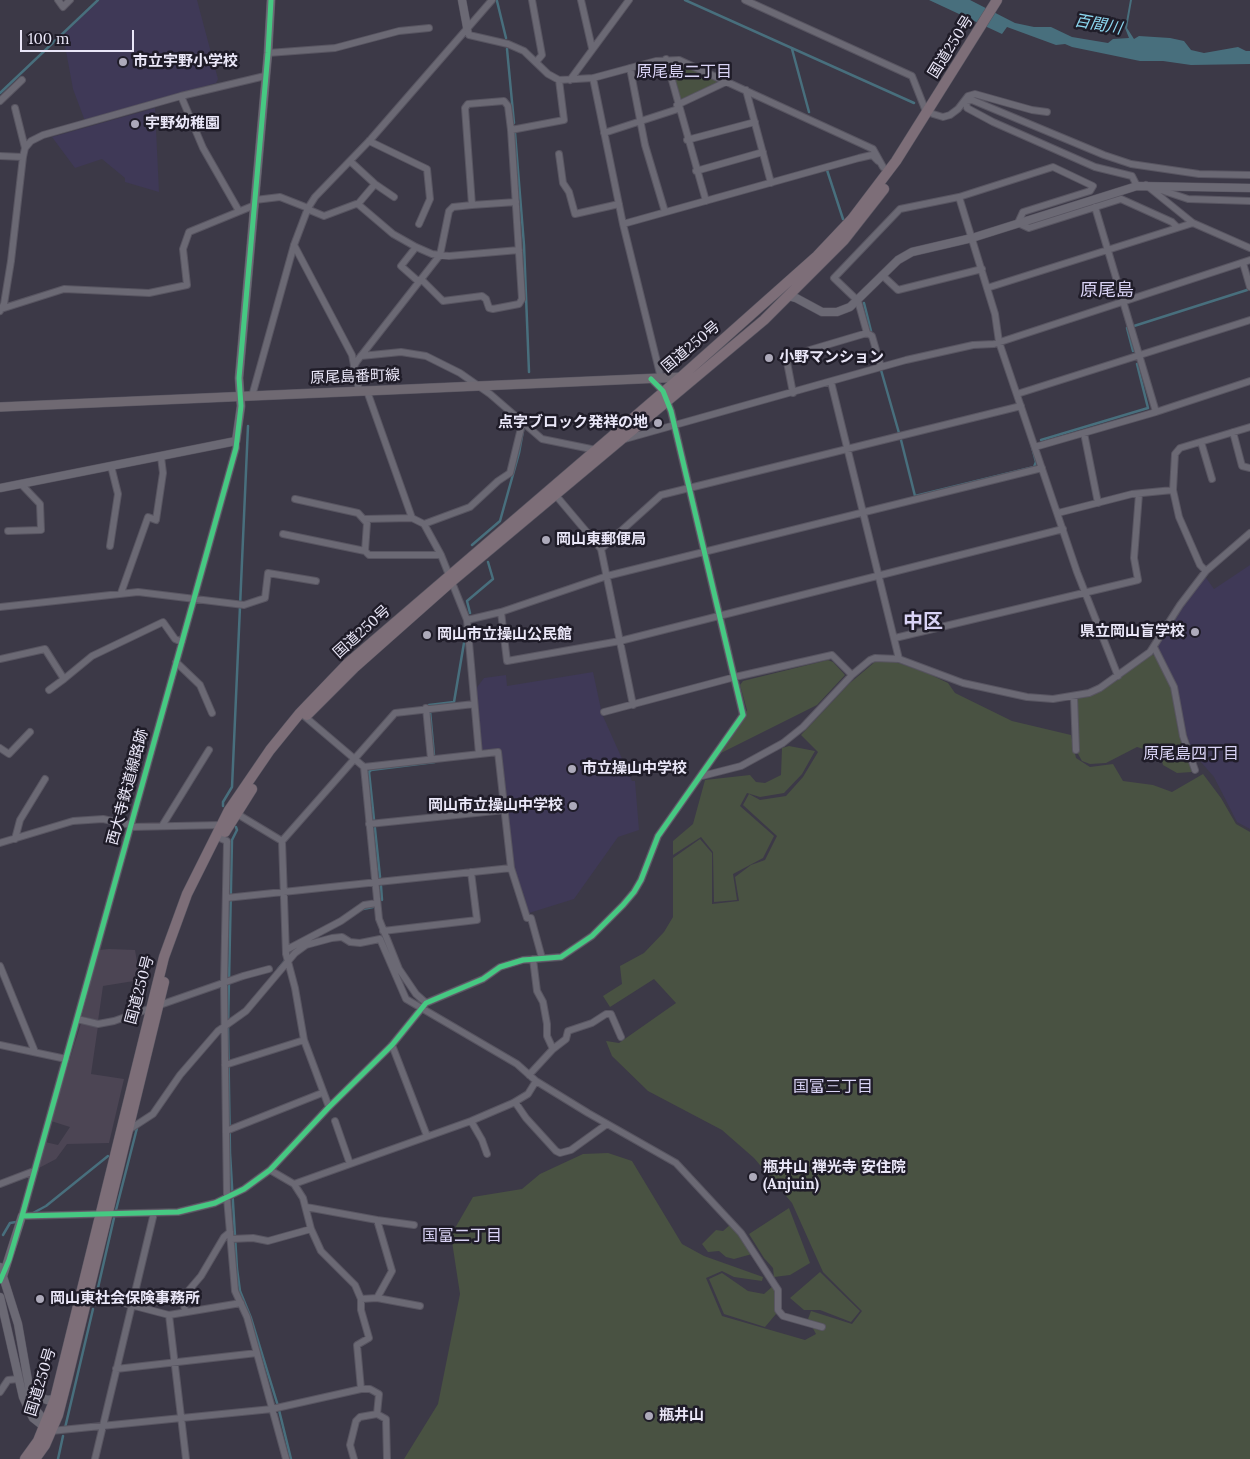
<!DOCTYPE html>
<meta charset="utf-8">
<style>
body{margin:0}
#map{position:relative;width:1250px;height:1459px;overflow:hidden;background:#3c3947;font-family:Lora,serif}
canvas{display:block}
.scale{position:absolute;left:20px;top:30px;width:114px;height:22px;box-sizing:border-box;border:2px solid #eae7f8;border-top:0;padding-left:6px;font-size:15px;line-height:18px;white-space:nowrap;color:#eae7f8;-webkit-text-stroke:4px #1f1c28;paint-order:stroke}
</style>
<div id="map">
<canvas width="1250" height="1459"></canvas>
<div class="scale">100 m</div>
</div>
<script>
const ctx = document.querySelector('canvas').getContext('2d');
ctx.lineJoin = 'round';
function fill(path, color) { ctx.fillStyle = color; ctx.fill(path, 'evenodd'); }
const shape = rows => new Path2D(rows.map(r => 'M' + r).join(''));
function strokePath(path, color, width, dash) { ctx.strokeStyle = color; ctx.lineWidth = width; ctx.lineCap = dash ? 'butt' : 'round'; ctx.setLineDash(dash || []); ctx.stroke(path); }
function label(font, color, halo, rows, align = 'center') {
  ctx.font = font + ' Lora,"Noto Sans JP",serif'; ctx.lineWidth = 5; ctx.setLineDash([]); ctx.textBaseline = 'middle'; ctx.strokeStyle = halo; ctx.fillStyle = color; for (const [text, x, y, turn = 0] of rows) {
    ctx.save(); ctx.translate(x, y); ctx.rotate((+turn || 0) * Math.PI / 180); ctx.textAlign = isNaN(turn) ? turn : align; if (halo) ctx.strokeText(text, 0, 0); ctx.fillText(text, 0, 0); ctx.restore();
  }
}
fill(shape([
 [100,0,197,0,218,79,216,83,85,121,73,89,63,35],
 [155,108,159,192,125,182,125,178,102,159,75,168,52,137],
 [1250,565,1250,829,1237,822,1214,777,1193,753,1186,733,1175,682,1157,647,1204,575,1214,589],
 [593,672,602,714,632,781,635,781,639,830,618,837,574,899,529,913,514,867,501,749,484,750,480,748,475,690,484,678,506,675,507,686]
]), '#3f3957');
fill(shape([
 [109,949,135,950,140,980,103,986,98,1021,82,1016,99,950],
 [81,1023,98,1026,91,1074,124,1079,109,1143,67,1144,56,1159,37,1169,45,1142,58,1145,70,1127,51,1121]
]), '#4c4554');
fill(shape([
 [669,62,678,63,717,80,716,84,682,99,678,98],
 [1150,654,1156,656,1171,685,1178,730,1192,772,1177,773,1163,765,1160,754,1137,747,1106,763,1090,764,1082,761,1077,752,1075,699,1086,697],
 [828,660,833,662,845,675,817,705,721,753,747,710,740,685,743,681],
 [876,661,896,662,929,674,948,683,955,693,1012,721,1071,735,1076,758,1090,767,1113,764,1123,781,1153,785,1172,792,1203,774,1221,798,1236,824,1250,832,1250,1459,404,1459,438,1404,460,1294,451,1235,473,1197,522,1189,540,1174,583,1154,608,1153,632,1161,682,1244,704,1256,763,1277,762,1281,734,1277,722,1271,706,1278,722,1316,805,1340,816,1334,808,1319,811,1311,852,1324,862,1311,823,1272,792,1203,754,1158,722,1130,648,1091,612,1056,606,1041,619,1043,676,1003,654,979,610,1007,603,996,622,984,620,966,644,953,664,932,673,917,673,858,700,839,712,853,712,904,739,901,735,877,751,865,765,860,777,836,743,805,749,794,760,800,786,796,803,777,818,752,801,735,850,683],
 [789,746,815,751,802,774,784,793,760,797,747,793,740,806,774,836,763,858,733,874,737,900,714,902,713,852,701,837,673,855,673,841,693,824,705,780,750,775,756,782,765,783,781,775,782,748],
 [789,1208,810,1263,790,1275,774,1277,773,1268,764,1258,749,1234],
 [731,1224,743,1239,752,1254,734,1259,726,1257,719,1251,708,1252,702,1244,716,1230,723,1231],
 [820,1272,860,1311,851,1322,820,1310,804,1310,790,1298],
 [722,1273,748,1291,764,1294,773,1286,776,1298,776,1314,765,1327,724,1314,709,1279]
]), '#495242');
fill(shape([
 [929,0,970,0,1015,23,1034,27,1051,27,1072,37,1108,43,1113,39,1129,38,1125,28,1130,0,1132,0,1127,28,1134,39,1139,36,1170,38,1184,41,1191,50,1204,53,1238,47,1246,51,1250,51,1250,64,1191,65,1163,61,1140,61,1072,47,1065,44,1056,45,1007,27,1002,34]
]), '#486f7d');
strokePath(shape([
 [685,0,914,103],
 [497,1,506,38],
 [507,49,514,123],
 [792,49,809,112],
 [0,93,98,0],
 [515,133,524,245,529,372],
 [827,170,843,219],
 [864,303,871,331],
 [1134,326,1247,290],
 [1127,328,1133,351],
 [881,370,899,433],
 [901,440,915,496,1034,467,1036,462,1031,443],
 [1041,440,1148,408,1137,364],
 [472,545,500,521,519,453,524,425],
 [470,613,467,601,493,579,488,562],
 [429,705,454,702,465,637],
 [430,711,434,755],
 [223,806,223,802,232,787,248,426],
 [236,827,237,830,232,840,228,1027,230,1153,237,1269,240,1291,251,1318,278,1406,291,1459],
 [380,877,369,772,371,770,435,762],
 [381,886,382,900],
 [363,909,373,907],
 [278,969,294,950],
 [116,1210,137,1128],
 [33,1213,46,1206,108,1156],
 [3,1235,10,1223,16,1222],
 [97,1292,114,1218],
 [65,1428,93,1309],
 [58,1459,63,1436]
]), '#486f7d', 2.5);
const minor = shape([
 [58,0,63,7,70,0],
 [532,0,542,55,536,62],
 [581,0,592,48],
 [745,0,912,76,925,109,929,111],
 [467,27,469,35,508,44,524,51,548,74,559,80,593,78,656,61,679,60,873,149,883,167],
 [268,53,335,48,399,31,429,28],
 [666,59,706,201],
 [630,68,645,145,665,212],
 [593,78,623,224,661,378],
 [570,80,629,0],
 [746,90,771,183],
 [181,96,203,148,239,211],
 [0,101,22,80],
 [966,101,972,100,1104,155,1131,164,1199,174,1250,175],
 [966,101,967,108,993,122,1095,167,1132,176,1137,186],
 [677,105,728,81],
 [15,108,25,148],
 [933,114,943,117,950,115,958,109,968,96,975,94,1032,110,1047,112],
 [511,130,564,120,559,80],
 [604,133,678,109],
 [687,140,755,122],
 [369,141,427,169,430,199,419,224],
 [559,154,563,183,569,192,575,214,619,204],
 [0,156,23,157],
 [350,161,375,184,394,197],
 [696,171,763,152],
 [1146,185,1193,223,1250,248],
 [1152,187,1188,199,1250,201],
 [959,197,995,314,999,342,1077,572,1118,676],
 [255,200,280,197,308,208],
 [358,204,375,184],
 [472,205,516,202],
 [1095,207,1156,412],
 [307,209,324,216,356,204,359,205,393,234,416,247],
 [623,224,859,158,872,155,878,161],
 [294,245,352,355,359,391],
 [1243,263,1250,287],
 [882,275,898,290,982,269],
 [419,282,401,266,416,247,432,254,449,256,519,250],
 [987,288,1193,223],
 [1,309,64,289,149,293,187,285,183,249,189,232,255,205],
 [0,311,4,304,11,261,23,157,25,148,31,141,43,135,181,96,265,76],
 [867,333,872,336,881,367],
 [361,356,401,352,426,356,460,373,490,394,542,439,596,450],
 [354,366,357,361,440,255,449,211,453,207,472,205,465,108,468,104,504,101,508,106,511,130,522,299,519,304,493,309,489,308,486,299,482,296,443,301,421,279],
 [831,382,899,659],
 [367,391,412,518],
 [793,393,786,357,867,333,858,301,834,278,900,209,959,197,1053,167,1093,186,1090,191,1023,212,1018,223,1029,228,1121,199,1172,222,1177,227],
 [1017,394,1250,320],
 [252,396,294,245,308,208,315,197,371,139,492,0],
 [1233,432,1242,466,1250,468],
 [1084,433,1098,503],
 [625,439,906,360,973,345,994,344,1250,260],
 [236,441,236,448,22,1216,178,1212,215,1203,244,1189,270,1170,329,1107,392,1045,426,1003,483,979,500,967,523,960,561,957,592,936,623,905,634,892,641,880,658,836,743,715,671,411,663,391,651,379],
 [1201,442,1212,479],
 [1035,447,1156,412,1250,381],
 [553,492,601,549,633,705],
 [295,499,358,513,367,523,365,551],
 [1058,513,1132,494,1173,490],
 [364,519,412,518,424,524,441,555],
 [424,524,470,507,498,481,510,473,522,424],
 [8,531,41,530,40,504,21,484],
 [283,534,365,551,369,555,441,555,467,620,479,754],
 [110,546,118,494,111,466],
 [601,549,661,495,1021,406],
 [1206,571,1200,565,1179,517,1173,490,1175,454,1180,448,1250,427],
 [121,593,148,517,156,520,163,473,161,457],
 [0,607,138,592,244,605,265,598,268,573,316,581],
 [501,612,507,661,620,641,1063,529],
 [467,620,501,612,607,576,1042,468],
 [895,638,1138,580,1134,558,1139,494],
 [1154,647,1174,687,1183,736,1195,770],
 [0,659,45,649,64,679,49,690],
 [176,662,200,685,212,713],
 [64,679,92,656,163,622,175,639,182,642],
 [1074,697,1076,750],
 [426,708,431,759],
 [604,712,735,677,832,655,852,675],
 [303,715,364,767,379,919,399,969,416,994,426,1003],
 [0,748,9,754,30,732],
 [364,767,498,752,511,868,527,918,531,918,542,958],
 [702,776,741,766,783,743,803,727,852,675,870,660,875,658,899,659,963,683,1027,697,1053,699,1089,693,1100,688,1150,652,1180,605,1206,571,1250,533],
 [234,812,282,841],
 [369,824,505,810],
 [162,826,209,750],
 [130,827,221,825],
 [215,836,227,841,224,984,226,1131,227,1198,235,1291,247,1317,286,1459],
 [15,839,20,820,45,779],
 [0,843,73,821,103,819,131,825],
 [226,898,511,868],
 [383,931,477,920,471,872],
 [286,950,341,921,364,905,377,903],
 [0,966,35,1052],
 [77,1019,98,1024,114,1021,243,976,269,969],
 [0,1045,66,1059],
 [392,1045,427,1136],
 [553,1049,566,1039,568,1031,592,1023,606,1014,611,1014,621,1037],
 [225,1065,304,1040],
 [529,1075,553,1049,547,1036,547,1024,543,1002,537,991,533,959],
 [515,1102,526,1118,556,1151,560,1153,571,1150,607,1124],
 [329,1107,304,1040,295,988,286,954,282,841,395,713,474,704],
 [335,1121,350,1164],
 [471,1121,482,1140,487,1154],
 [127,1131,153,1114,180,1075,218,1031,246,1011,295,953,306,945,332,938,342,937,350,942,360,943,380,939,406,999,517,1064,536,1081,588,1113,676,1163,741,1233,778,1290,778,1310,783,1316,822,1327],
 [226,1131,322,1093],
 [0,1184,34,1171],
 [294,1184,471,1121,513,1103,528,1094,536,1081],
 [306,1207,377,1220,392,1271,377,1298],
 [377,1220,414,1225],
 [231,1239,253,1238,268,1241,311,1229],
 [85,1293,169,1315,241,1303],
 [361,1299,377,1298,420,1306],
 [185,1312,183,1297,201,1276,224,1237,230,1232],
 [169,1315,186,1459],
 [116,1369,257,1353],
 [361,1389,370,1389,379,1394,377,1414,386,1419,387,1459],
 [0,1392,8,1380,18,1379],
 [51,1431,272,1409,361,1389,357,1345,369,1338,361,1310,361,1299,355,1285,321,1251,311,1229,303,1198,294,1184,270,1170],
 [95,1459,154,1213],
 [354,1459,350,1445,356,1421,360,1417,377,1414]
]);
const tertiary = shape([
 [462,0,467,27],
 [788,296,796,298,822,312,837,312,850,307,898,260,912,252,972,238,1137,186,1250,188],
 [0,488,236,441,241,406,239,378,268,53,271,0],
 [0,1267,18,1324,31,1398,36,1410,48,1425],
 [3,1276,22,1216],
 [0,1297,23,1397,33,1418,47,1429],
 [32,1385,37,1396,47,1400,55,1399]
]);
const secondary = shape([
 [0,407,684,377]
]);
const trunk = shape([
 [307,715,354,668,451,582,764,320,844,240,884,189],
 [225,832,252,789],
 [25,1459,38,1441,55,1399,164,957,187,894,229,810,270,750,300,713,348,663,681,377,817,256,852,219,896,161,997,0],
 [35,1459,45,1445,58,1415,67,1380,164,982]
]);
strokePath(minor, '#585561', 8);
strokePath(tertiary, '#585561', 9);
strokePath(secondary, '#585561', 10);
strokePath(trunk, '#585561', 11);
strokePath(minor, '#6b6974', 6);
strokePath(tertiary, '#6b6974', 8);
strokePath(secondary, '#6f6972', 9);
strokePath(trunk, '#7d6e78', 10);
strokePath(shape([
 [22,1216,178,1212,215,1203,244,1189,270,1170,329,1107,392,1045,426,1003,483,979,500,967,523,960,561,957,592,936,623,905,634,892,641,880,658,836,743,715,671,411,663,391,651,379],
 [0,1281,9,1260,22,1216,236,448,241,406,239,378,268,53,271,0]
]), '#46c982', 5);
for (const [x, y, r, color] of [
 [123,62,5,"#adaaba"],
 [135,124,5,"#adaaba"],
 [769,358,5,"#adaaba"],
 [658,423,5,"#adaaba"],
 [546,540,5,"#adaaba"],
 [1195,632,5,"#adaaba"],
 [427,635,5,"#adaaba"],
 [572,769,5,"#adaaba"],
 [573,806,5,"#adaaba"],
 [753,1177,5,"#adaaba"],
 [40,1299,5,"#adaaba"],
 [649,1416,5,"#adaaba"]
]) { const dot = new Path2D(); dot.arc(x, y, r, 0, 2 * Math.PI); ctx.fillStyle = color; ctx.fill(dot); strokePath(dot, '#1f1c28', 2); }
label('15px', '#eae7f8', '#1f1c28', [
 ["国道250号",951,47,-58],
 ["国道250号",691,347,-40],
 ["原尾島番町線",355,377,-2],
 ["国道250号",362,632,-42],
 ["西大寺鉄道線路跡",128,787,-75],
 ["国道250号",140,990,-75],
 ["国道250号",41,1382,-73]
]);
label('bold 15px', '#eae7f8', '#1f1c28', [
 ["市立宇野小学校",133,62],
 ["宇野幼稚園",145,124],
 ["小野マンション",779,358],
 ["点字ブロック発祥の地",648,423,"right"],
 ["岡山東郵便局",556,540],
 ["県立岡山盲学校",1185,632,"right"],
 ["岡山市立操山公民館",437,635],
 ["市立操山中学校",582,769],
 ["岡山市立操山中学校",563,806,"right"],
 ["瓶井山 禅光寺 安住院",763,1168],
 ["(Anjuin)",763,1185],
 ["岡山東社会保険事務所",50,1299],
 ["瓶井山",659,1416]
], 'left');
label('italic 16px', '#8cd8f1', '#1f1c28', [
 ["百間川",1098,25,10]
]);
label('16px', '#d9d3f5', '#1f1c28', [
 ["原尾島二丁目",684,72],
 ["原尾島四丁目",1191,754],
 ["国富三丁目",833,1087],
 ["国富二丁目",462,1236]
]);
label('18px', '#d9d3f5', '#1f1c28', [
 ["原尾島",1107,291]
]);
label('bold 20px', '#d9d3f5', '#1f1c28', [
 ["中区",923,622]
]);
</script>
